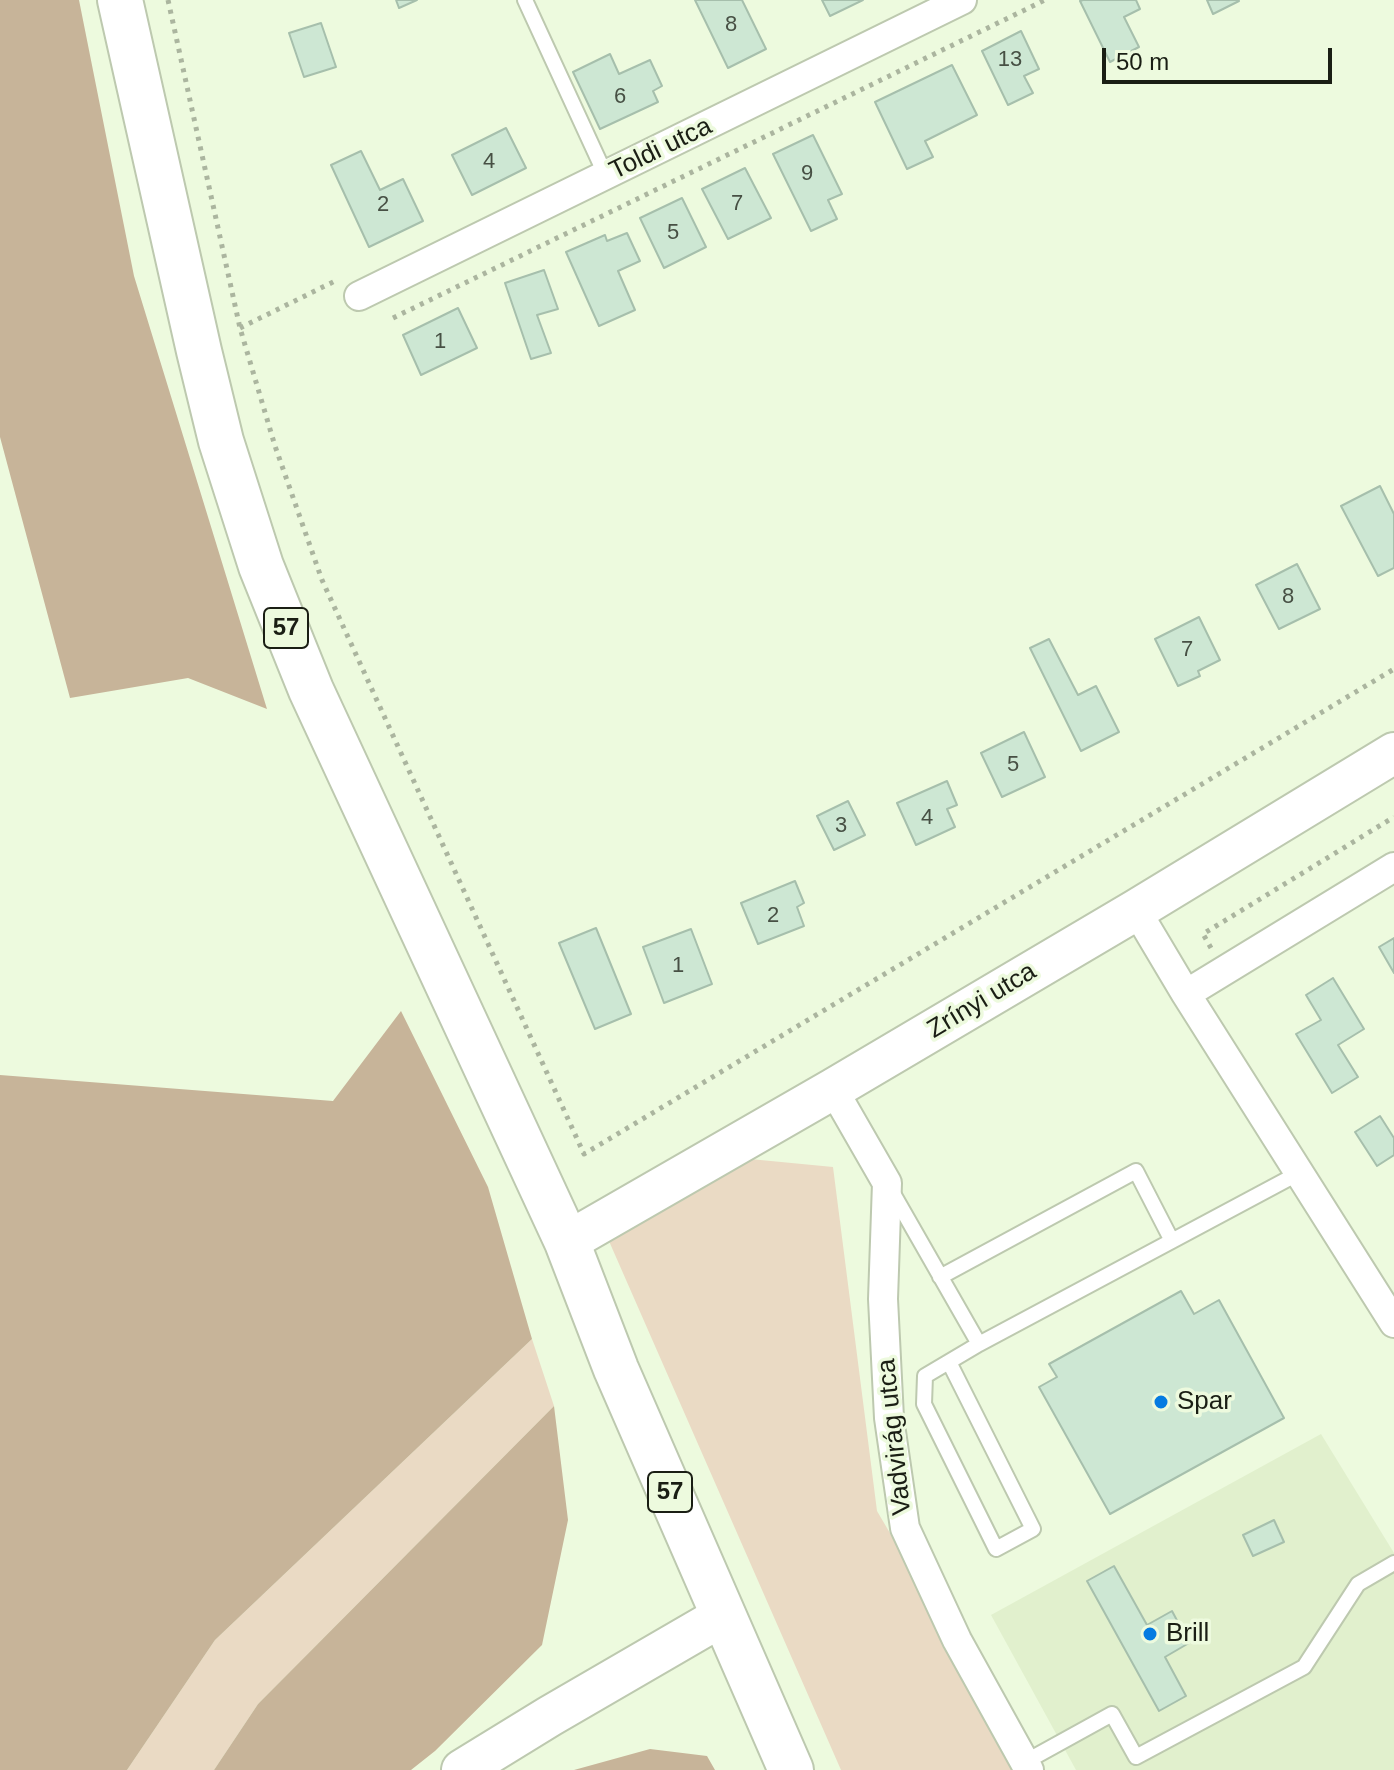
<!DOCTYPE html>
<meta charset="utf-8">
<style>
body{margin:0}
#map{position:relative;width:1394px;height:1770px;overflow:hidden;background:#edfade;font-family:Helvetica,sans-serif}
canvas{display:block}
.scale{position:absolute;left:1102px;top:48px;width:230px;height:36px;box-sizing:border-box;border:4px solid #1a1e14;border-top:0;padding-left:10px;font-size:24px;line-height:28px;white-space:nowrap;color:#1a1e14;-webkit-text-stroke:6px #edfade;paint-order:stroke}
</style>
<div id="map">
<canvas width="1394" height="1770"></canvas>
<div class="scale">50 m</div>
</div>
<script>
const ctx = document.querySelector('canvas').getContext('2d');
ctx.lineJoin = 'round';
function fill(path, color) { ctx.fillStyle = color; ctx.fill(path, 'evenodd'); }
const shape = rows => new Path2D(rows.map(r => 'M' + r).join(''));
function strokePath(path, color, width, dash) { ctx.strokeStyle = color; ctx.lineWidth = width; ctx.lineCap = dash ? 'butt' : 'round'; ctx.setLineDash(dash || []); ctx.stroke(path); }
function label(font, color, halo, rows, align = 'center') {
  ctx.font = font + ' Helvetica,sans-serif'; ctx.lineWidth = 7; ctx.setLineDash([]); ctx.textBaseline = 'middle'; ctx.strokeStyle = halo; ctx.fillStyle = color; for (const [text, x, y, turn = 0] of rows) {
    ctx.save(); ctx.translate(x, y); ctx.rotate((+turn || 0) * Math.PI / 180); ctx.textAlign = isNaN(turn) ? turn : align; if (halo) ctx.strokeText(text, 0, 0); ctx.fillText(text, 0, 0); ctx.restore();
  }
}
fill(shape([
 [1321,1434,1394,1553,1394,1770,1076,1770,991,1615]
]), '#e1f0cd');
fill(shape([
 [750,1159,833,1167,877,1511,1029,1770,841,1770,605,1232],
 [532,1339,554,1406,258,1704,214,1770,127,1770,215,1640]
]), '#eadac4');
fill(shape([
 [0,0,79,0,134,276,267,709,188,678,70,698,0,437],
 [401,1011,488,1187,532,1339,215,1640,127,1770,0,1770,0,1075,333,1101],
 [554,1406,568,1520,542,1645,435,1751,411,1770,214,1770,258,1704],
 [650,1749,707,1756,715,1770,574,1770]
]), '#c7b499');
const building = shape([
 [396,0,417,0,399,8,396,0],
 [695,0,742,0,766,49,728,68,695,0],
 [822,0,863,0,830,16,822,0],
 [1083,0,1136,0,1140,9,1124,17,1139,47,1110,62,1080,1,1083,0],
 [1207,0,1238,0,1239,1,1213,14,1207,0],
 [321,23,336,67,304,77,289,33,321,23],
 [1021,31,1039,69,1024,76,1033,93,1008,105,982,51,1021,31],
 [610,54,619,74,650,60,662,86,653,91,658,102,600,129,573,72,610,54],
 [952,65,977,115,925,141,933,157,907,169,875,102,952,65],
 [506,128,526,168,472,195,452,155,506,128],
 [813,135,842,194,828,200,837,219,811,231,773,154,813,135],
 [361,151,380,190,403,179,423,221,369,247,331,165,361,151],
 [745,168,771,218,728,239,702,189,745,168],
 [682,198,706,247,664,268,640,218,682,198],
 [627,233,640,261,618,271,635,310,599,326,566,252,605,235,607,241,627,233],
 [544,270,558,309,537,315,551,353,531,359,505,283,544,270],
 [458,308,477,348,421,375,403,335,458,308],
 [1380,486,1394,514,1394,568,1378,576,1341,506,1380,486],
 [1297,564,1320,609,1279,629,1256,585,1297,564],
 [1199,617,1220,660,1198,671,1200,676,1178,686,1155,639,1199,617],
 [1049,639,1078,695,1096,686,1119,732,1081,751,1030,648,1049,639],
 [1024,732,1045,777,1002,797,981,753,1024,732],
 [947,781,957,805,947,809,955,827,916,845,897,803,947,781],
 [848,801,865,835,834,850,817,816,848,801],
 [795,881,804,903,797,907,804,926,758,944,741,903,795,881],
 [596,928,631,1014,595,1029,559,943,596,928],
 [691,929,712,984,664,1003,643,947,691,929],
 [1394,938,1394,973,1379,947,1394,938],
 [1333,978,1364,1029,1338,1045,1358,1077,1332,1093,1296,1034,1321,1020,1306,995,1333,978],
 [1380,1116,1394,1138,1394,1155,1377,1166,1355,1132,1380,1116],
 [1181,1291,1194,1314,1219,1300,1284,1418,1110,1514,1039,1387,1057,1377,1049,1364,1181,1291],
 [1274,1520,1284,1542,1253,1556,1243,1535,1274,1520],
 [1114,1566,1147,1625,1172,1611,1189,1643,1165,1657,1186,1696,1159,1711,1087,1581,1114,1566]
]);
fill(building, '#cde7d3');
strokePath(building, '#a6bfac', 2);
const lane = shape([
 [525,0,606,176],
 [891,1190,979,1344,1299,1173],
 [940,1277,1136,1171,1172,1241],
 [949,1362,1033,1529,996,1549,924,1404,925,1376,979,1344],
 [1025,1762,1112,1714,1136,1757,1304,1667,1358,1584,1394,1563]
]);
const street = shape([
 [359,296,962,0],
 [1136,910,1186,994,1394,1323],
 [1186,994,1394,867],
 [833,1089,887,1183,883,1299,889,1418,905,1528,957,1640,1029,1770]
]);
const secondary = shape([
 [567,1242,833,1089,1136,910,1394,753],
 [462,1770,550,1716,724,1615]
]);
const primary = shape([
 [120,0,199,351,221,441,261,566,311,690,567,1242,616,1369,791,1770]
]);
strokePath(lane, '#bdc9af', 18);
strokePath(street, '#bdc9af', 32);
strokePath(secondary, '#bdc9af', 44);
strokePath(primary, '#bdc9af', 48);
strokePath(shape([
 [168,0,240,328,275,446,322,580,584,1154,1394,669],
 [393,318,1045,0],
 [240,328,335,281],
 [1211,948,1203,934,1394,817]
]), '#abb59f', 5, [4, 6]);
strokePath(lane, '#fff', 14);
strokePath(street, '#fff', 28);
strokePath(secondary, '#fff', 40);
strokePath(primary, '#fff', 44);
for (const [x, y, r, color] of [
 [1161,1402,8,"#057be1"],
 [1150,1634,8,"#057be1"]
]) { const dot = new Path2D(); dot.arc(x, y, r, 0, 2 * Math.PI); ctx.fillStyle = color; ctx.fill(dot); strokePath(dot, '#edfade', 3); }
label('22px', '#475044', null, [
 ["8",731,25],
 ["13",1010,60],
 ["6",620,97],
 ["4",489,162],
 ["9",807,174],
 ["7",737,204],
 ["2",383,205],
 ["5",673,233],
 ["1",440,342],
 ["8",1288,597],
 ["7",1187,650],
 ["5",1013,765],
 ["4",927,818],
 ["3",841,826],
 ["2",773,916],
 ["1",678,966]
]);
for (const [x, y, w] of [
 [286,628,44],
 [670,1492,44]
]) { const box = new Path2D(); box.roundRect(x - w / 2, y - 20, w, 40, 6); ctx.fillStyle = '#edfade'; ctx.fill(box); strokePath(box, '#1a1e14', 2); }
label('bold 24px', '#1a1e14', null, [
 ["57",286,628],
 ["57",670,1492]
]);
label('26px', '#1a1e14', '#edfade', [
 ["Toldi utca",661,149,-26],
 ["Zrínyi utca",982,1001,-31],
 ["Vadvirág utca",895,1437,-96]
]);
label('26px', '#1a1e14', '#edfade', [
 ["Spar",1177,1402],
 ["Brill",1166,1634]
], 'left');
</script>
